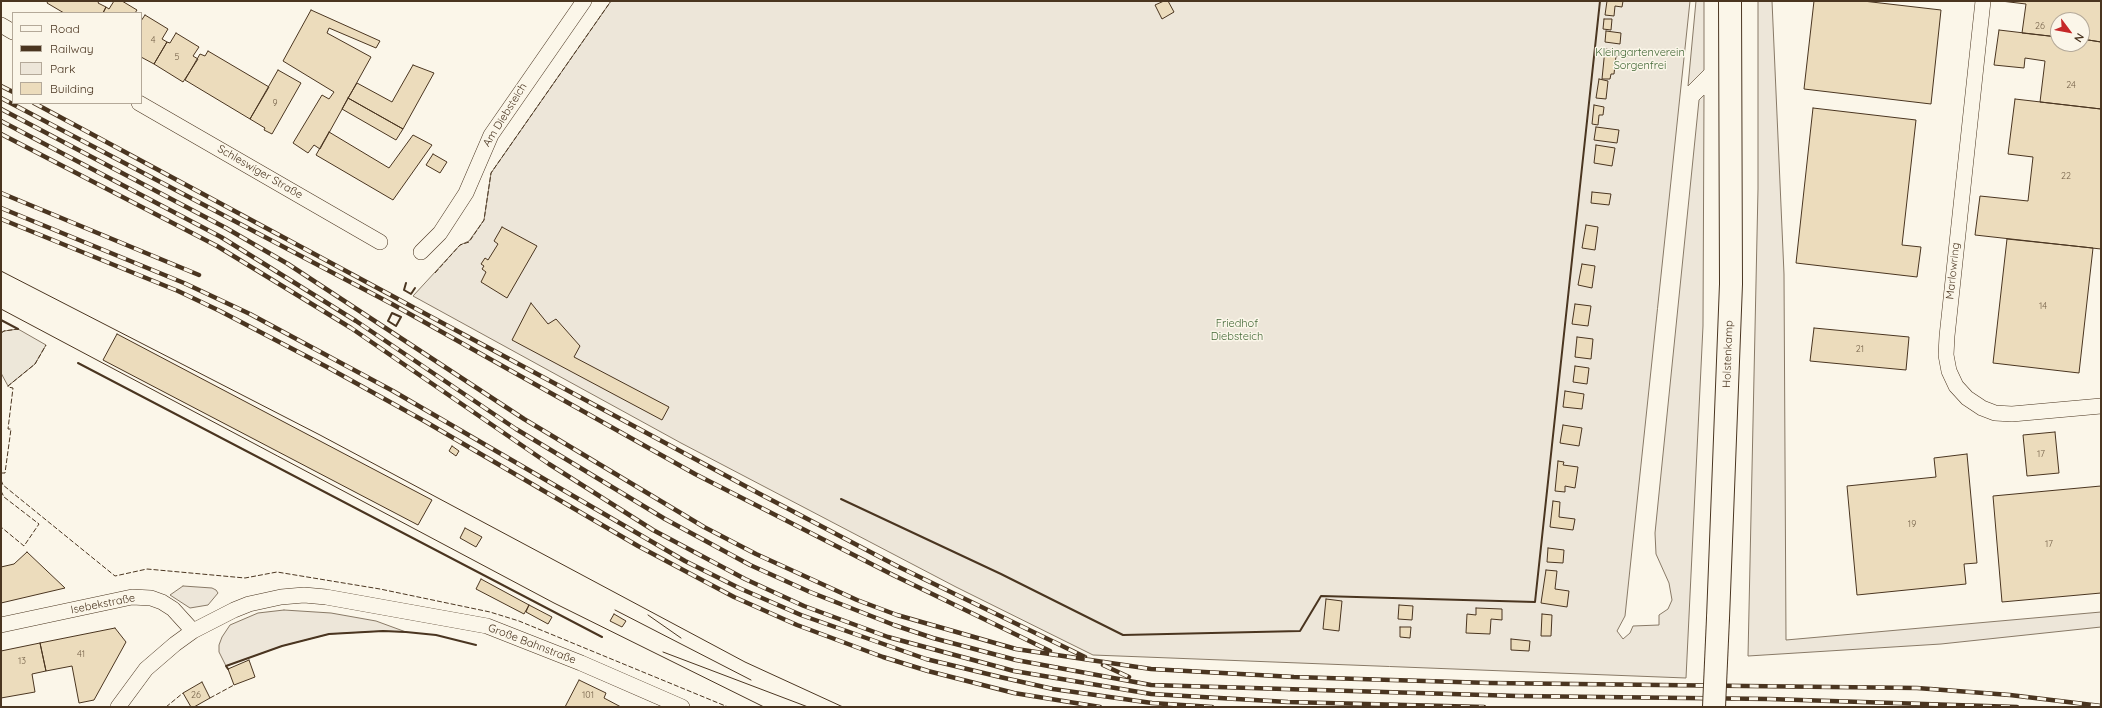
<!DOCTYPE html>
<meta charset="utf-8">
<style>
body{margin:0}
#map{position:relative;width:2102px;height:708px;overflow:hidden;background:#fbf6e9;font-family:Quicksand,sans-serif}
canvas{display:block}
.frame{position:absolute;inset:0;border:2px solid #4a3520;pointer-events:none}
.legend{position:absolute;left:12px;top:12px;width:130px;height:92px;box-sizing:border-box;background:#fbf6e9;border:1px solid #b4a999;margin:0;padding:5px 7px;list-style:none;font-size:12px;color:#4a3520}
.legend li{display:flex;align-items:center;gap:8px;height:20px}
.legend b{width:20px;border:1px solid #b4a999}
.north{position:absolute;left:2050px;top:12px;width:40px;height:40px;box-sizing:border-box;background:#fbf6e9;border:1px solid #b4a999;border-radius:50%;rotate:122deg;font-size:11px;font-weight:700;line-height:16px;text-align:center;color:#4a3520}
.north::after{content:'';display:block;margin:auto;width:14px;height:18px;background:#c62828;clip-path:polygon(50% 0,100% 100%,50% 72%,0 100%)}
</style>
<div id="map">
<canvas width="2102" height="708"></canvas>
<div class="frame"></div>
<ul class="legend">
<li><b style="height:5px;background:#fbf6e9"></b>Road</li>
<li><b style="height:5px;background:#4a3520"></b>Railway</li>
<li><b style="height:11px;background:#ede6d9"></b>Park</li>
<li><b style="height:11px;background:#ecdcbc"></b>Building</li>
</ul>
<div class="north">N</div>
</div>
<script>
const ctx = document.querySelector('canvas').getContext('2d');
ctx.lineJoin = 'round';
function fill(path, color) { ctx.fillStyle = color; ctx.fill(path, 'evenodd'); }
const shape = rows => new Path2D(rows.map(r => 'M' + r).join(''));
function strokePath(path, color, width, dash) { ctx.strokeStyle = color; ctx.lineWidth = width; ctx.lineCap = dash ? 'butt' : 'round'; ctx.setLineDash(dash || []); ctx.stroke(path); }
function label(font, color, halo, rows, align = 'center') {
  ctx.font = font + ' Quicksand,sans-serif'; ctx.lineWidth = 3; ctx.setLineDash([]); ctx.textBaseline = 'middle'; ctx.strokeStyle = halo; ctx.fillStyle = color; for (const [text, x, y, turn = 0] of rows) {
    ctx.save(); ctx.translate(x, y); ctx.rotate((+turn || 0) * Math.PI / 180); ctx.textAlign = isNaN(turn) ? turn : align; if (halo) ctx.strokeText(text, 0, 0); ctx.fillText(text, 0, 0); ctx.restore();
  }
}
const green = shape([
 [611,1,1690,1,1625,616,1617,631,1623,639,1630,633,1633,626,1659,625,1659,615,1668,609,1672,600,1669,583,1656,554,1655,533,1699,100,1704,95,1703,326,1686,678,1093,655,956,587,681,443,413,296,460,245,469,241,484,220,491,173,611,1],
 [1696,1,1704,1,1704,70,1688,86,1696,1],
 [1758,1,1772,1,1784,274,1786,640,2101,612,2101,627,1941,644,1748,656,1758,189,1758,1],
 [183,586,212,588,216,590,218,593,208,605,190,608,170,595,183,586],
 [284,610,331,613,376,621,406,632,383,631,329,634,282,646,226,666,219,652,219,645,222,637,230,625,258,613,284,610]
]);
fill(green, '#ede6d9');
strokePath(green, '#887966', 1);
const parking = shape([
 [18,329,46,345,35,364,8,386,1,373,1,333,4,331,18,329]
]);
fill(parking, '#ede7d9');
strokePath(parking, '#887966', 1);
const building = shape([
 [48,1,99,1,98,3,106,7,103,13,64,13,47,3,48,1],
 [114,1,122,1,137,10,135,13,103,13,106,7,109,9,114,1],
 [1164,1,1168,1,1174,12,1162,19,1155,5,1164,1],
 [1607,1,1623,1,1622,7,1615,6,1614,16,1605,15,1607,1],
 [1814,1,1863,1,1941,10,1931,104,1804,89,1814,1],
 [2001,1,2101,1,2101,42,2082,39,2082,20,2058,20,2058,37,2022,33,2026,4,2001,1],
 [311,10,380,41,376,48,329,28,327,33,371,57,320,149,314,145,308,153,293,143,322,95,329,99,334,92,283,61,311,10],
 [145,15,168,29,162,39,167,42,154,64,141,57,141,21,145,15],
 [1604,19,1612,19,1611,30,1603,29,1604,19],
 [1999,30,2058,37,2058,44,2082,44,2082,39,2101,42,2101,109,2040,102,2045,61,2025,58,2024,68,1994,65,1999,30],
 [1606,31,1621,33,1620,44,1605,42,1606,31],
 [176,33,199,47,193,56,198,59,183,82,154,64,167,42,170,43,176,33],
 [1605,49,1627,52,1627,57,1616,56,1614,74,1611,74,1610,79,1602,79,1605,49],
 [208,51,269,87,250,119,185,80,200,54,205,56,208,51],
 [413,65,434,73,403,129,348,98,357,83,392,102,413,65],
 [278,70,301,83,272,134,264,130,265,128,250,119,278,70],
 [1599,79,1608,81,1606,99,1596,98,1599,79],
 [348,98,403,129,396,140,342,109,348,98],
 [2015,99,2101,109,2101,249,1975,235,1980,196,2028,201,2033,157,2008,154,2015,99],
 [1594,105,1604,107,1603,115,1599,115,1598,125,1592,124,1594,105],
 [1813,108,1916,120,1902,245,1921,247,1917,277,1796,263,1813,108],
 [1596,127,1619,130,1617,143,1594,140,1596,127],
 [329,132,389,168,413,135,432,145,393,200,316,155,329,132],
 [1596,145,1615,148,1612,166,1594,163,1596,145],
 [433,154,447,162,440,173,426,165,433,154],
 [1592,192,1611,194,1609,205,1591,203,1592,192],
 [1586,225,1598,227,1595,250,1582,248,1586,225],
 [502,227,537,246,507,298,481,282,486,272,482,269,484,266,481,264,485,258,488,260,498,244,494,241,502,227],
 [2007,239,2093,248,2079,373,1993,363,2007,239],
 [1582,264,1595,266,1592,288,1578,285,1582,264],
 [531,303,548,324,556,319,580,346,574,357,669,407,662,420,512,340,531,303],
 [1575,304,1591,306,1588,326,1572,324,1575,304],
 [1814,328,1909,337,1906,370,1810,361,1814,328],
 [117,334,432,500,418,525,103,360,117,334],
 [1577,337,1593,339,1591,359,1575,357,1577,337],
 [1575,366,1589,368,1587,384,1573,382,1575,366],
 [1565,391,1584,394,1582,409,1563,407,1565,391],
 [1563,425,1582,428,1579,446,1560,443,1563,425],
 [2055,432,2059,473,2027,476,2023,435,2055,432],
 [452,446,459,451,456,456,449,451,452,446],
 [1967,454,1977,563,1964,564,1966,584,1857,595,1847,486,1936,477,1934,458,1967,454],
 [1558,461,1564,462,1563,465,1578,467,1575,488,1565,486,1565,492,1555,491,1558,461],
 [2101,486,2101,593,2002,602,1993,496,2101,486],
 [1553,501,1560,502,1559,517,1575,519,1573,530,1550,527,1553,501],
 [465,528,482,537,476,547,460,538,465,528],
 [1548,548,1564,550,1563,563,1547,562,1548,548],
 [27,552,65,588,1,603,1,567,14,564,27,552],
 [1546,570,1557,571,1555,589,1569,591,1567,607,1541,603,1546,570],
 [481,579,529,605,524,614,476,589,481,579],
 [1326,599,1342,601,1339,631,1323,629,1326,599],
 [529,605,552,617,548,624,526,612,529,605],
 [1399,605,1413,606,1412,620,1398,619,1399,605],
 [1476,608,1502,609,1502,620,1491,619,1490,634,1466,633,1467,614,1476,615,1476,608],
 [614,614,626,621,622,627,610,621,614,614],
 [1542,614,1552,615,1551,636,1541,636,1542,614],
 [1400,627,1411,627,1410,638,1400,637,1400,627],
 [115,628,126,642,94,700,79,703,72,666,46,671,40,643,115,628],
 [1511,639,1530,641,1529,651,1511,650,1511,639],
 [40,643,46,671,32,674,35,692,1,698,1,651,40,643],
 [249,660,255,677,234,685,228,669,249,660],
 [579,680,606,693,604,698,621,707,565,707,579,680],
 [202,682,210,698,194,707,191,707,183,693,202,682]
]);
fill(building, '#ecdcbc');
strokePath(building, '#4a3520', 1);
const street = shape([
 [1983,1,1947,336,1946,355,1949,371,1956,386,1967,398,1982,408,1995,413,2012,414,2101,406],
 [1,25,13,32],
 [139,103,380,242],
 [421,252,440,233,466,193,491,135,584,1],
 [1,625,132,597,151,598,162,602,173,609,193,631],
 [118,707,146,669,175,644,193,631,234,610,249,604,281,597,304,595,326,597,487,626,581,663,682,707]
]);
const secondary = shape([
 [1718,618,1731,284,1730,1]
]);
strokePath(street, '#4a3520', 16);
strokePath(secondary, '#4a3520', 24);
strokePath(street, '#fbf6e9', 15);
strokePath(secondary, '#fbf6e9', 22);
strokePath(shape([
 [1,271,320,435,745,662,843,707],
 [1,309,554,603,764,707],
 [615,610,751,680],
 [648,615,681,638],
 [663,652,808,707]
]), '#4a3520', 1);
const rail = shape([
 [1,86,13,92],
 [1,98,392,304,695,474,893,575,1050,651],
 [34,103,760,494,897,566,1085,657],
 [1,109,226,228,288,264,524,419,704,527,756,554,857,600,897,615,1016,649,1151,669,1294,677,1490,683,1917,688,2010,695,2101,706],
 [1,121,221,237,356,321,516,429,665,519,750,565,810,592,894,625,933,638,1016,660,1151,685,1518,696,1769,699,2017,707],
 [1,134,217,246,351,328,549,464,653,530,745,579,804,606,888,637,1014,671,1151,694,1288,702,1484,707],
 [1,193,199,275],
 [1,208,184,283,250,314,393,391,685,561,739,588,801,615,926,659,1000,677,1053,689,1152,703,1212,707],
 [1,219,178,291,220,311,327,367,426,422,638,546,734,597,797,625,883,657,928,671,1014,693,1100,707],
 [1103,665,1129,677]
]);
strokePath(rail, '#4a3520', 4.5);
strokePath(rail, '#fbf6e9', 3, [9]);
const secondaryBridge = shape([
 [1714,707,1718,618]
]);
strokePath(secondaryBridge, '#4a3520', 24, []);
strokePath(secondaryBridge, '#fbf6e9', 22);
strokePath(shape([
 [435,273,460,245,469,242,484,220,491,173,611,1],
 [1,333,4,331,18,329],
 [1,473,5,473,11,429,8,429,13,388,8,387,8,386,35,364,46,345],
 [1,480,3,485,115,576,147,569,245,578,277,572,380,589,490,612,519,621,728,707],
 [1,491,4,497,39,524,24,546,1,527],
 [210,698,234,685],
 [166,707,183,693]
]), '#4a3520', 1, [5, 2]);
strokePath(shape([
 [406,283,404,290,411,294,415,288],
 [392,313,401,317,396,326,388,321,392,313],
 [1,320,18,329],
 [78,363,602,637],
 [841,499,1001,574,1123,635,1300,631,1321,596,1535,602,1600,1],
 [228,669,226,666,282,646,329,634,383,631,406,632,436,635,476,645]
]), '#4a3520', 2);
label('9px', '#725f47', null, [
 ["26",2040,26],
 ["4",153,40],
 ["5",177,57],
 ["24",2071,85],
 ["9",275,103],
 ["22",2066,176],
 ["14",2043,306],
 ["21",1860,349],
 ["17",2041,454],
 ["19",1912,524],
 ["17",2049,544],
 ["41",81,654],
 ["13",22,661],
 ["26",196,695],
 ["101",588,695]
]);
label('11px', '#436837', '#fbf6e9', [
 ["Kleingartenverein",1640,53],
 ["Sorgenfrei",1640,66],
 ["Friedhof",1237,324],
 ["Diebsteich",1237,337]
]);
label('11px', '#4a3520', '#fbf6e9', [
 ["Am Diebsteich",505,115,-58],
 ["Schleswiger Straße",260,172,30],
 ["Marlowring",1953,271,-84],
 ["Holstenkamp",1728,354,-88],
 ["Isebekstraße",103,604,-11],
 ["Große Bahnstraße",532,644,21]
]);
</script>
